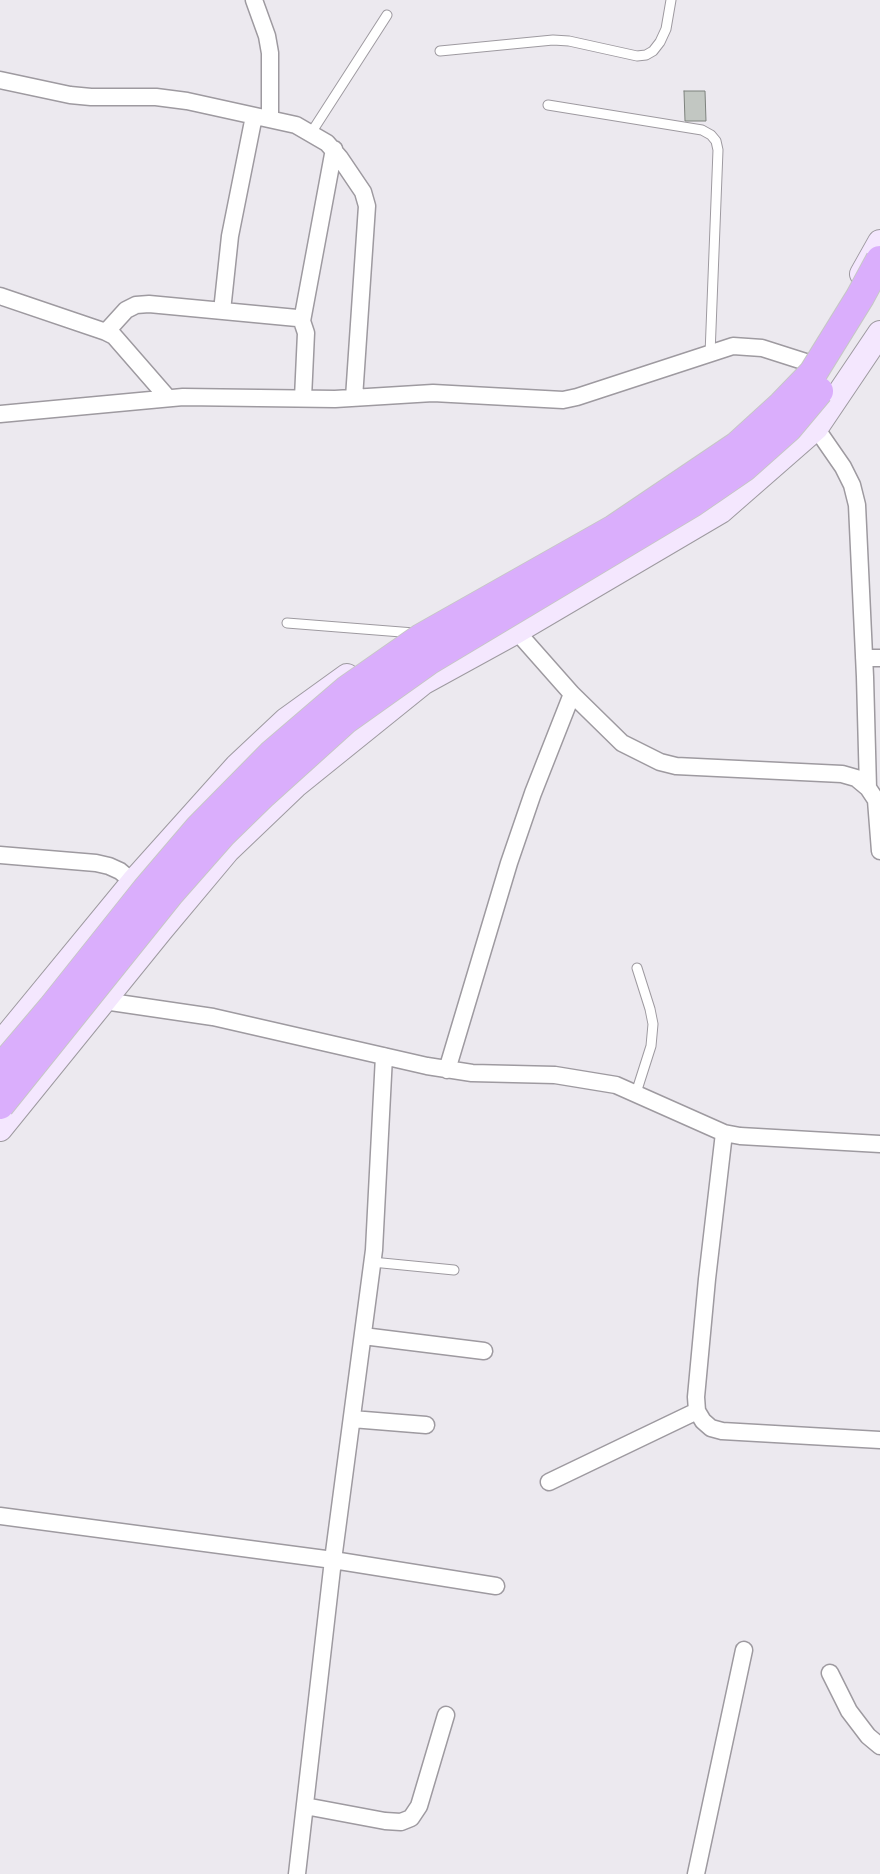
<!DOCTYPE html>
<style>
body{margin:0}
canvas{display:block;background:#ece9ef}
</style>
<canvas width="880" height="1874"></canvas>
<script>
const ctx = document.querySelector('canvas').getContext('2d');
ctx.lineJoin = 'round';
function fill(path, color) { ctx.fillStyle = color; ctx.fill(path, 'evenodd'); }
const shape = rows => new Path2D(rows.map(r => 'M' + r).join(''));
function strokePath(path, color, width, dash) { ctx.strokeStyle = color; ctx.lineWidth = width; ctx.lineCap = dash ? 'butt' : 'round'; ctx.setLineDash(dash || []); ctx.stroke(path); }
const building = shape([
 [684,91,705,91,706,121,685,121,684,91]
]);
fill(building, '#c2c7c2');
strokePath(building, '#7d827d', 1);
const lane = shape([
 [440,51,553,40,569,41,637,56,646,55,653,51,660,42,666,29,671,0],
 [548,105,702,130,711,135,716,141,718,150,710,354],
 [311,133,387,15],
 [287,623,414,633],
 [636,1093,651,1046,653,1024,650,1009,637,968],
 [372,1262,454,1270]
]);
const street = shape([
 [254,0,267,36,270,53,270,119],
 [0,80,70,95,91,97,156,97,187,101,296,125,327,143,340,158,363,192,367,206,354,398],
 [0,296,106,332,114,336,168,398],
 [222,311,230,236,254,116],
 [302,321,334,149],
 [106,332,126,310,136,305,149,304,297,318,302,321,306,333,303,398],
 [0,414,183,397,335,399,433,393,563,400,577,397,733,346,762,348,809,363],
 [816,428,843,467,852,485,857,505,865,677,868,788],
 [511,625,572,694,622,743,660,762,676,766,842,774,856,778,868,788,876,800,880,851],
 [864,658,880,658],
 [0,855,96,863,109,866,120,871,133,882],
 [104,1001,213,1017,427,1066,472,1073,555,1075,616,1085,724,1133,740,1136,880,1144],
 [447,1070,509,863,533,793,572,694],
 [724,1133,707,1279,696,1397,697,1411,703,1421,711,1428,722,1431,880,1440],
 [363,1336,484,1351],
 [352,1419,426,1425],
 [549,1482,697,1411],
 [0,1516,333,1560,496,1586],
 [830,1673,849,1711,868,1736,880,1746],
 [305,1806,385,1821,401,1822,411,1818,419,1806,446,1715],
 [297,1874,333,1560,374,1250,384,1056],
 [696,1874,744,1650]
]);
const secondary = shape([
 [862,274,880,242],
 [0,1044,133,882,237,766,286,720,347,676],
 [0,1129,161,930,228,850,295,786,424,682,517,631,721,511,816,428,880,333]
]);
strokePath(lane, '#9e9aa0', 11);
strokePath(street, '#9e9aa0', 19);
strokePath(secondary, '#9e9aa0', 26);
strokePath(lane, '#fff', 9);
strokePath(street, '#fff', 16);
strokePath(secondary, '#f4e7fe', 24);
const highwayBridge = shape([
 [0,1069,52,1008,146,890,199,828,271,755,348,689,421,638,614,529,737,446,782,405,813,373,860,297,880,260],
 [0,1105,170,893,222,834,263,794,345,720,428,661,692,503,743,468,788,428,819,391]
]);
strokePath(highwayBridge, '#c6c6c7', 30, []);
strokePath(highwayBridge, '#daaefc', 28);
</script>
